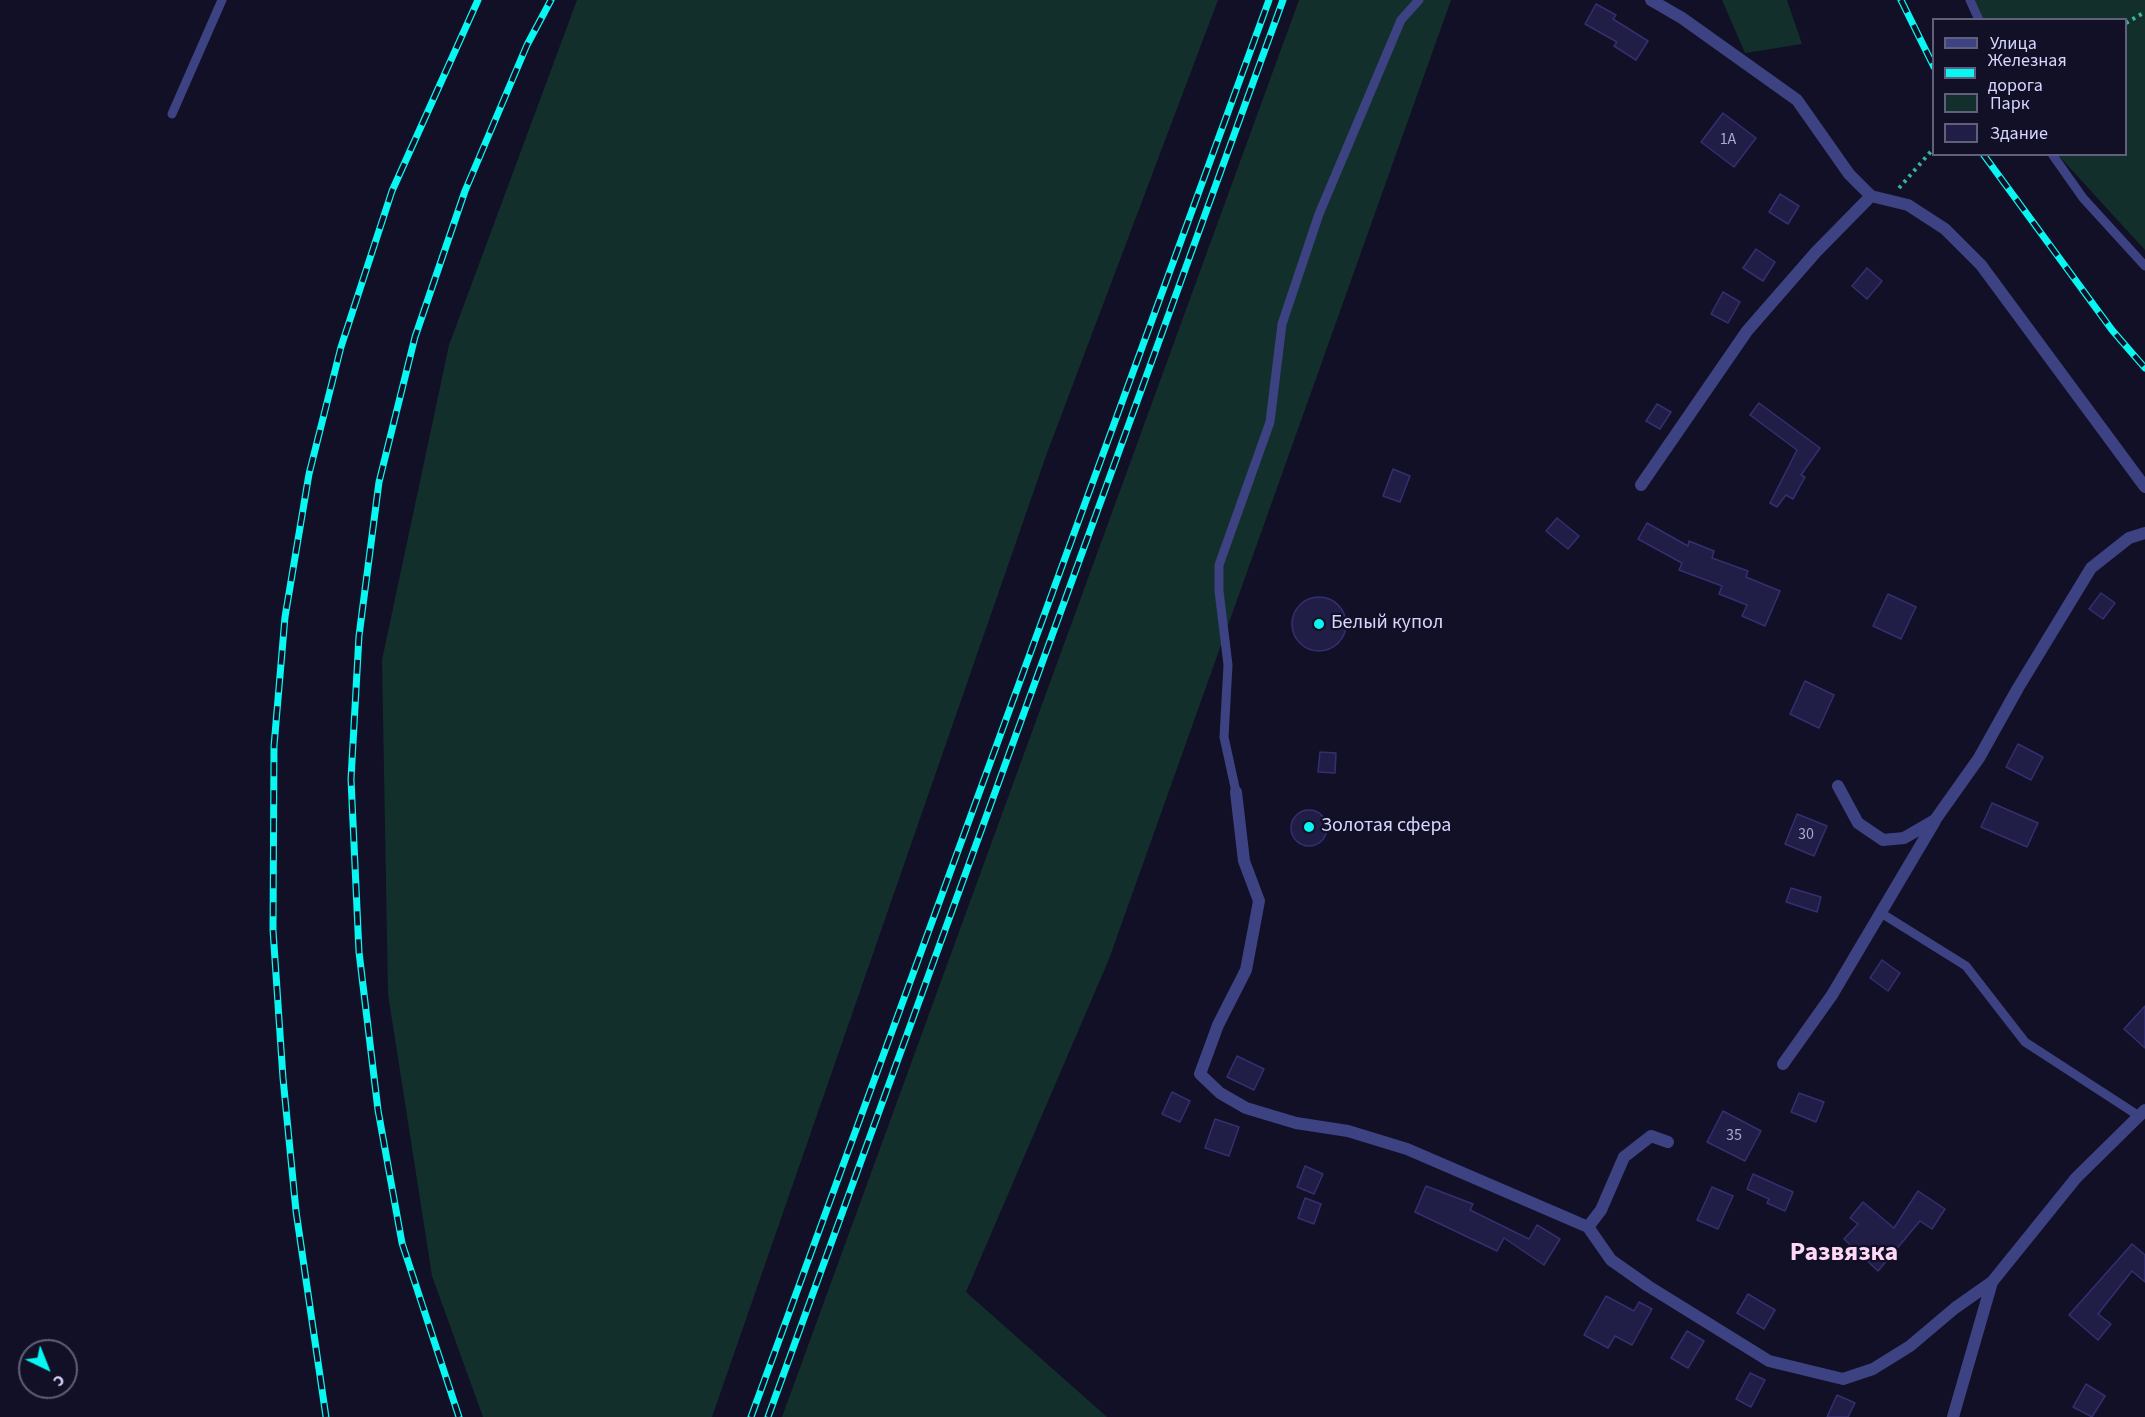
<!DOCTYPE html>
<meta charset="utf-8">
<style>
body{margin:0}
#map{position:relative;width:2145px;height:1417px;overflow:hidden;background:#111026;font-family:"Source Sans 3",sans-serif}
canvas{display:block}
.legend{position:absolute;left:1932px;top:18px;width:195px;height:138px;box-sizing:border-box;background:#111026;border:2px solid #605f7c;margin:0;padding:8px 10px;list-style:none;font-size:18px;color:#d6d6fe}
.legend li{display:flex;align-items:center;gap:12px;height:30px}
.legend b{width:30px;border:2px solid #605f7c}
.north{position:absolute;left:18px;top:1339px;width:60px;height:60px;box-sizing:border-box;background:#111026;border:2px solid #605f7c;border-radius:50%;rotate:137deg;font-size:16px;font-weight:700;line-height:24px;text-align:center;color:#d6d6fe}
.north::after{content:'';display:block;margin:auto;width:21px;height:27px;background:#09f7f2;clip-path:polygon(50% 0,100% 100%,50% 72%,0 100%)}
</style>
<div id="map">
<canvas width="2145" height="1417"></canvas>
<ul class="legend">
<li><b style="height:8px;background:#3d4283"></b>Улица</li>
<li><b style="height:8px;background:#09f7f2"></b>Железная дорога</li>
<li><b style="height:16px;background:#132f2b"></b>Парк</li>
<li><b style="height:16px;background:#201d46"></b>Здание</li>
</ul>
<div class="north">С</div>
</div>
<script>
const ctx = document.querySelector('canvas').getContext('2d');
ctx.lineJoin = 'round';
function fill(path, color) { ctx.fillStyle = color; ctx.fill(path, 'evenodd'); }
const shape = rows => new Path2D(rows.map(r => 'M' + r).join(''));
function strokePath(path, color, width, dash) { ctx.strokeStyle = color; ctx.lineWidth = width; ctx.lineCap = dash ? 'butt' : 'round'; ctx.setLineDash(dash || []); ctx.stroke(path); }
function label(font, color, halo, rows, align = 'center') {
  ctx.font = font + ' "Source Sans 3",sans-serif'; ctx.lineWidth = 4.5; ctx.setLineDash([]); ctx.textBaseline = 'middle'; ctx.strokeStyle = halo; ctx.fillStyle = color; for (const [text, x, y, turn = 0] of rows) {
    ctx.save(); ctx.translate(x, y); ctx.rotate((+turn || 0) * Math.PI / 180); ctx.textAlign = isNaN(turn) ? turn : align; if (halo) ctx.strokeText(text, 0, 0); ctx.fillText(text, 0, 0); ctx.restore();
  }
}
fill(shape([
 [577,0,1218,0,1047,453,712,1417,483,1417,432,1276,388,994,382,660,449,345],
 [1299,0,1451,0,1109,959,966,1292,1107,1417,782,1417],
 [1722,0,1787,0,1802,44,1745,53],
 [1975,0,2145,0,2145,250,2058,155,2126,154,2126,20,1983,19]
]), '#132f2b');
const building = shape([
 [1596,4,1616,15,1613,19,1648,41,1636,60,1614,46,1617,42,1585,24,1596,4],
 [1723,113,1756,138,1734,167,1701,142,1723,113],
 [1780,194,1799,206,1788,224,1769,212,1780,194],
 [1756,249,1775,262,1763,281,1743,268,1756,249],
 [1867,268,1882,281,1867,299,1852,286,1867,268],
 [1723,292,1740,302,1728,323,1711,314,1723,292],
 [1759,403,1820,448,1801,475,1805,477,1793,499,1786,495,1777,507,1770,503,1797,450,1750,415,1759,403],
 [1657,404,1671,412,1660,429,1646,421,1657,404],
 [1393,469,1410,476,1400,502,1383,496,1393,469],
 [1557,518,1579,536,1568,549,1546,531,1557,518],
 [1647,523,1688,546,1689,541,1714,551,1712,558,1748,571,1746,577,1780,591,1765,626,1742,616,1747,605,1719,594,1722,586,1679,570,1682,563,1638,539,1647,523],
 [2101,593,2115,603,2103,619,2089,609,2101,593],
 [1888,594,1916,607,1901,639,1873,626,1888,594],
 '1292 624a27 27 0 1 1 54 0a27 27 0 1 1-54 0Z',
 [1805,681,1834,695,1819,728,1790,714,1805,681],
 [2018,744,2043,757,2031,780,2006,767,2018,744],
 [1320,752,1336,753,1335,773,1318,772,1320,752],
 [1992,803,2038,823,2027,847,1981,827,1992,803],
 '1291 828a18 18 0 1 1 36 0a18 18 0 1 1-36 0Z',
 [1797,814,1827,826,1814,856,1785,844,1797,814],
 [1791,888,1821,897,1817,912,1786,902,1791,888],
 [1882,960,1900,973,1888,991,1870,978,1882,960],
 [2145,1006,2145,1048,2124,1029,2145,1006],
 [1237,1056,1264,1069,1254,1090,1227,1077,1237,1056],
 [1172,1092,1190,1101,1180,1122,1162,1114,1172,1092],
 [1799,1093,1824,1102,1816,1122,1791,1112,1799,1093],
 [1723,1111,1761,1131,1745,1161,1707,1142,1723,1111],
 [1215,1119,1239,1127,1229,1156,1205,1148,1215,1119],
 [1305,1166,1323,1174,1314,1194,1297,1187,1305,1166],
 [1753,1174,1793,1192,1785,1211,1767,1203,1769,1199,1747,1189,1753,1174],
 [1426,1186,1473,1204,1470,1210,1529,1239,1537,1225,1560,1239,1544,1265,1504,1238,1497,1251,1415,1212,1426,1186],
 [1712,1187,1733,1196,1718,1229,1697,1220,1712,1187],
 [1918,1191,1945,1209,1932,1229,1920,1221,1878,1271,1844,1239,1858,1224,1850,1218,1863,1202,1894,1228,1918,1191],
 [1305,1198,1321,1204,1314,1224,1298,1218,1305,1198],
 [2132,1244,2145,1255,2145,1282,2132,1271,2098,1314,2111,1324,2098,1340,2069,1315,2132,1244],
 [1748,1294,1775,1310,1764,1329,1737,1313,1748,1294],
 [1606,1296,1634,1311,1639,1302,1652,1309,1632,1345,1615,1336,1608,1348,1584,1335,1606,1296],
 [1687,1331,1704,1341,1688,1368,1671,1358,1687,1331],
 [1750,1373,1765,1380,1751,1407,1736,1399,1750,1373],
 [2086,1384,2105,1396,2092,1417,2073,1407,2086,1384],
 [1837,1395,1855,1403,1848,1417,1827,1417,1837,1395]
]);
fill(building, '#201d46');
strokePath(building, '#352f71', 1.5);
strokePath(shape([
 [2126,23,2145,12],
 [1899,188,1934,148]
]), '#34b49d', 4, [3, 4.5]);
strokePath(shape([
 [1970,0,1979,20],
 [172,114,222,0],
 [2052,154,2083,198,2145,266],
 [1236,792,1224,737,1228,665,1219,591,1219,565,1270,422,1282,324,1319,214,1401,20,1419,0],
 [1881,913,1966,966,2025,1042,2139,1116]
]), '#3d4283', 9);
strokePath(shape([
 [1651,0,1682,18,1797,100,1849,174,1871,196],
 [1641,485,1747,331,1816,252,1871,196,1908,205,1945,229,1981,265,2145,487],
 [1838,786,1858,823,1883,840,1904,838,1935,820,1979,758,2018,688,2091,568,2129,538,2145,533],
 [1236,792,1244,861,1259,901,1246,970,1218,1025,1200,1074,1220,1093,1246,1108,1296,1123,1348,1131,1407,1149,1588,1227,1611,1260,1648,1286,1769,1361,1843,1379,1873,1369,1910,1346,1955,1308,1992,1282,2076,1178,2145,1110],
 [1783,1064,1832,995,1935,821],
 [1588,1227,1601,1210,1624,1157,1651,1136,1668,1142],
 [1953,1417,1992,1282]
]), '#3d4283', 12);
const rail = shape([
 [1901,0,1934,67],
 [1983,154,2112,330,2145,368],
 [326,1417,296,1211,283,1078,273,930,274,746,285,617,309,474,341,347,392,191,478,0],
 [459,1417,402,1243,378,1110,359,952,351,779,359,636,379,482,415,337,465,191,527,45,551,0],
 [751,1417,1269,0],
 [768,1417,1283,0]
]);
strokePath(rail, '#09f7f2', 7);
strokePath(rail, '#111026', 4.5, [14]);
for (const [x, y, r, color] of [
 [1319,624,6,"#09f7f2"],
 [1309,827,6,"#09f7f2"]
]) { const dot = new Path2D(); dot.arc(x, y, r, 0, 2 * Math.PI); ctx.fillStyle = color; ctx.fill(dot); strokePath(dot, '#111026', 2); }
label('16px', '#a8a8d0', null, [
 ["1А",1728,140],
 ["30",1806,835],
 ["35",1734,1136]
]);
label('20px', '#d6d6fe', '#111026', [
 ["Белый купол",1331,624],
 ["Золотая сфера",1321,827]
], 'left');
label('bold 26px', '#fed8f4', '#111026', [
 ["Развязка",1844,1254]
]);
</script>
